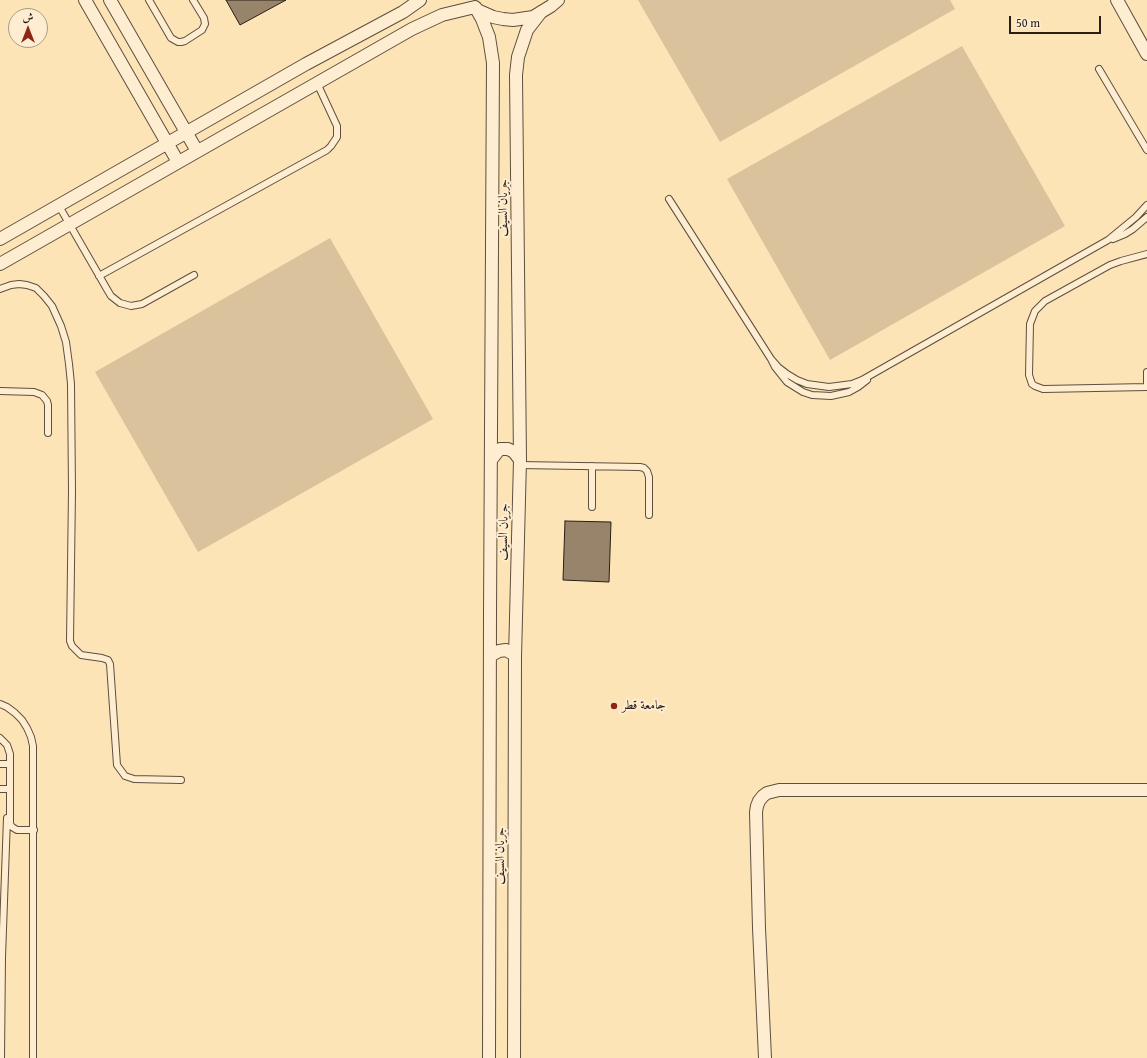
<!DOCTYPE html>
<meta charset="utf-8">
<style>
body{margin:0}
#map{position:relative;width:1147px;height:1058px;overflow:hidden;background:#fde4b7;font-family:"Gentium Book Plus",Amiri,serif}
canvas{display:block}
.north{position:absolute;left:8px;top:8px;width:40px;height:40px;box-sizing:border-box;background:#feedd0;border:1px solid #a89a86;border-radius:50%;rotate:0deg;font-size:11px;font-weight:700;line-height:16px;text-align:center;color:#281d17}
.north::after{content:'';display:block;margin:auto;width:14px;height:18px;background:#8f2418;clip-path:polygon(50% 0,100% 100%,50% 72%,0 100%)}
.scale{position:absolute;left:1009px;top:16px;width:92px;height:18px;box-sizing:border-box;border:2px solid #281d17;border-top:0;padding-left:5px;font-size:12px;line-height:14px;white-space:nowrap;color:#281d17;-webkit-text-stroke:3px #feedd0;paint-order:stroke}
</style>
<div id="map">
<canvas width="1147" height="1058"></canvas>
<div class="north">ش</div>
<div class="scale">50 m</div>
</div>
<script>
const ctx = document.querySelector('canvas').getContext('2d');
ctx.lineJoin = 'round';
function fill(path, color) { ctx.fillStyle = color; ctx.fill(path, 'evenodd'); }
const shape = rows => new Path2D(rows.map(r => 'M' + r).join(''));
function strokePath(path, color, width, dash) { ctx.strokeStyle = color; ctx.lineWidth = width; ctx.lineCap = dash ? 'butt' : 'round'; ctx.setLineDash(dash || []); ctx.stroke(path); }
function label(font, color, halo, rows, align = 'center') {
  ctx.font = font + ' "Gentium Book Plus",Amiri,serif'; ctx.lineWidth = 4; ctx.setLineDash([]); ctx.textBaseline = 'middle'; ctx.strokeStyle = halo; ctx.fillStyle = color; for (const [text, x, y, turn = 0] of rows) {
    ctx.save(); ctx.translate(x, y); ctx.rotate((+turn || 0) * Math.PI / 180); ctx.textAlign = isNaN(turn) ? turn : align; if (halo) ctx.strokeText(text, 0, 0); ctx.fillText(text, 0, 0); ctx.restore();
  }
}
fill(shape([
 [638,0,950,0,955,9,720,142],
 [962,46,1065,226,830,360,727,179],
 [330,238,433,419,198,552,95,372]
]), '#d9c29c');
const building = shape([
 [226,0,286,0,240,25,226,0],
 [565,521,611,522,609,582,563,580,565,521]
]);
fill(building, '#97846a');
strokePath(building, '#281d17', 1);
const service = shape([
 [149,0,171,38,178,42,181,42,185,41,202,30,205,24,204,18,193,0],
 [1099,69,1147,150],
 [669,199,771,359,775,367,787,382,803,392,812,395,831,396,849,392,858,387,867,380],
 [59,206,108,291,111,296,120,303,131,306,142,304,194,275],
 [1113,239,1125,234,1133,229,1147,217],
 [1147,254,1121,261,1110,265,1045,301,1035,311,1030,324,1029,375,1032,384,1035,386,1043,389,1147,387],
 [99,276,327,150,331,146,337,137,337,126,317,83],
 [0,289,11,285,19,284,27,285,36,288,44,296,52,306,61,326,66,342,69,364,71,384,72,491,70,641,72,646,81,655,102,658,108,660,110,664,117,765,125,776,134,779,181,780],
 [771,359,778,367,787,374,797,380,807,384,829,387,852,384,862,380,1108,240,1136,217,1147,205],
 [1147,387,1147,372],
 [0,391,34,392,42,395,47,401,48,405,48,433],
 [519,465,640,467,644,468,647,471,649,477,649,515],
 [592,507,592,466],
 [0,704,7,707,15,713,22,720,27,728,31,737,33,746,33,1058],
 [0,738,7,745,10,754,10,824,12,827,17,830,34,830],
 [0,764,10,764],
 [0,789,10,789],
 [1,1058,2,957,7,818]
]);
const minor = shape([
 [85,0,178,162],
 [110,0,197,151],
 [1117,0,1147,54],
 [476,8,477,10,493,17,503,19,513,20,533,17,551,6,558,0],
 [477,10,482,19,489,37,493,63,490,613,489,1058],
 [0,239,306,64,403,12,420,0],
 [0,264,412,29,442,15,475,7],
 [491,460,498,451,500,449,508,449,514,452,520,460],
 [490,656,499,651,506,650,513,654,515,657],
 [514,1058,515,657,520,460,516,75,518,57,527,30,541,12],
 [765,1058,759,928,756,812,757,806,759,801,763,796,767,793,779,790,1147,790]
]);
strokePath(service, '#5d4f3f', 8);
strokePath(minor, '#5d4f3f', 14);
strokePath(service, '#feedd0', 6);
strokePath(minor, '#feedd0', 12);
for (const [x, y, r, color] of [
 [614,706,4,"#8f2418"]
]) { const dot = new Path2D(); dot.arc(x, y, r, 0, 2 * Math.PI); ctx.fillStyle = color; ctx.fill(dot); strokePath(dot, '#feedd0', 1.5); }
label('13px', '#281d17', '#feedd0', [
 ["جريان السيف",504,208,-90],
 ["جريان السيف",504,532,-89],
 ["جريان السيف",501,856,-90]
]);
label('13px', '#281d17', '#feedd0', [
 ["جامعة قطر",622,706]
], 'left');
</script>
